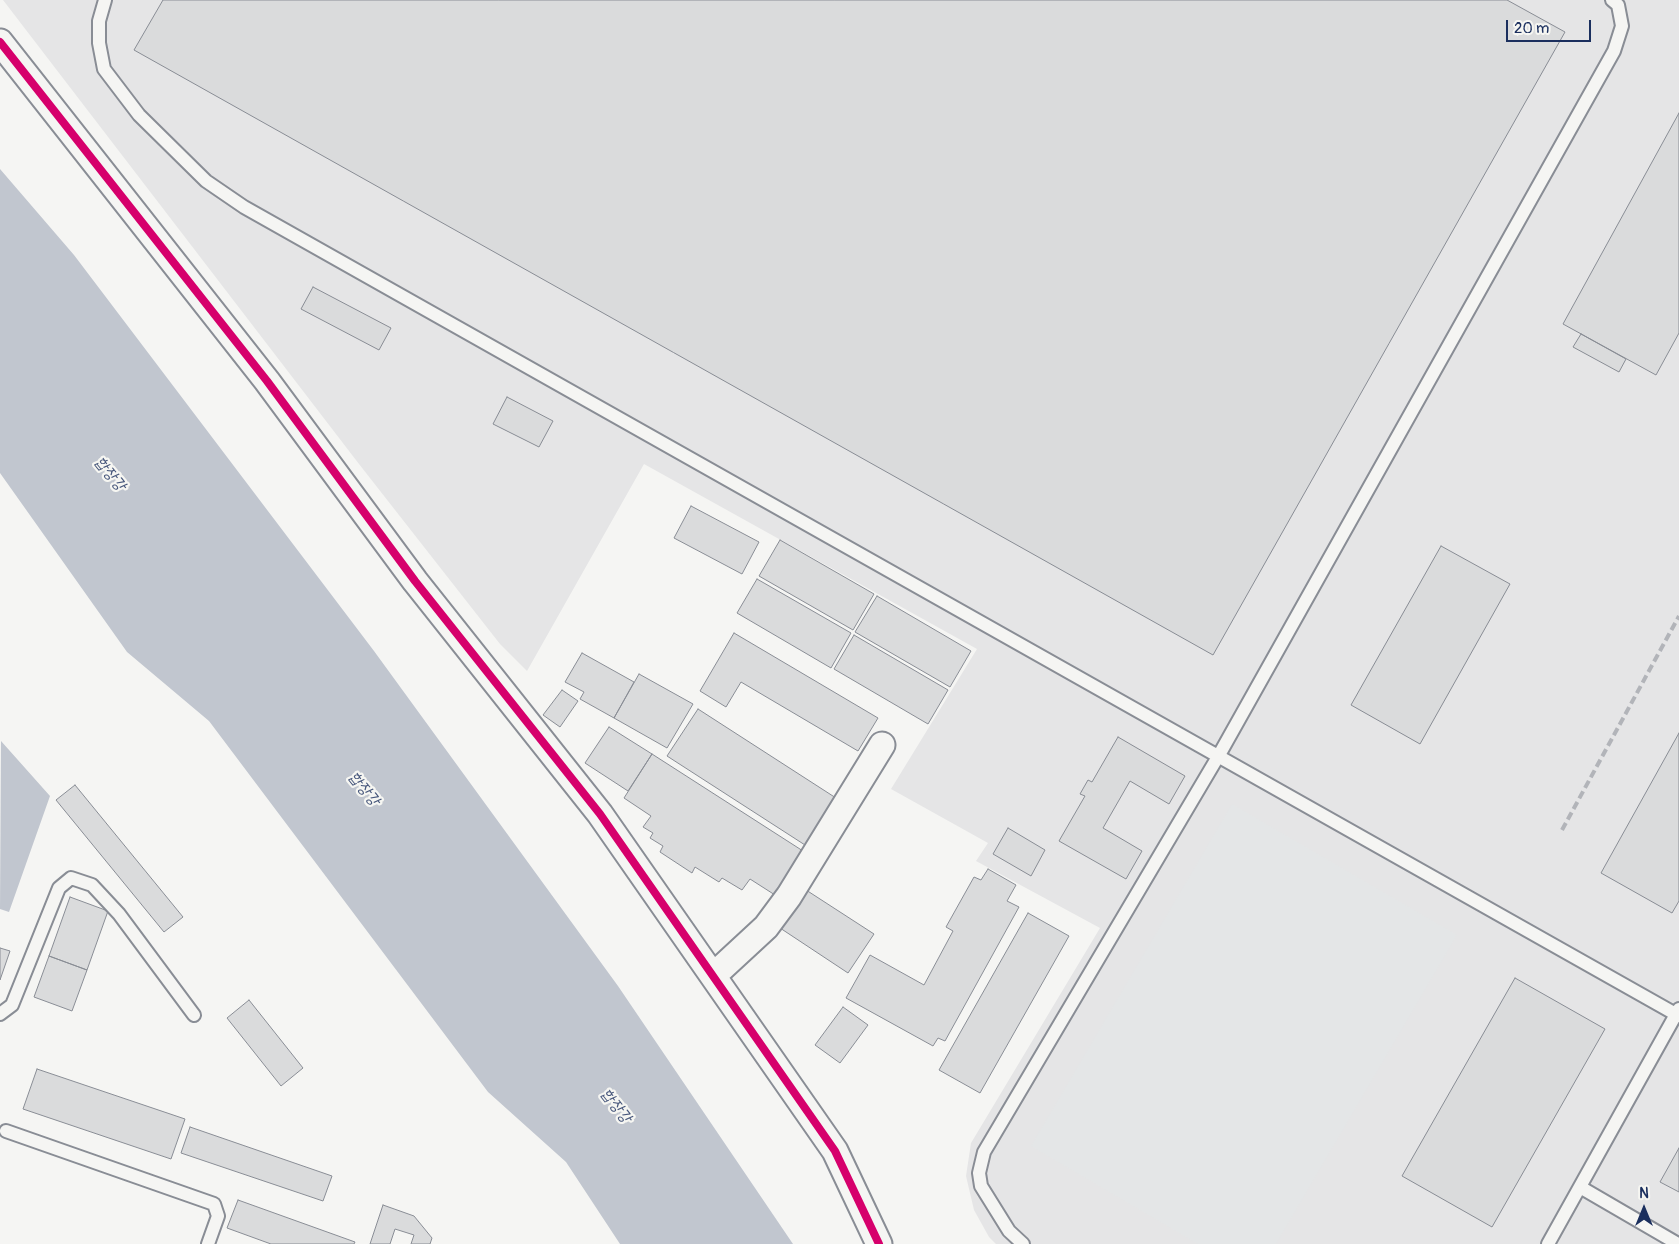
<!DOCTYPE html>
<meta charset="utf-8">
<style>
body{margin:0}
#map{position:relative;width:1679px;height:1244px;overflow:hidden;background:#f5f5f3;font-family:Pangolin,sans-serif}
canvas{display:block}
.north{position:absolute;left:1619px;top:1184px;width:50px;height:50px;-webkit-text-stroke:4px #f6f6f2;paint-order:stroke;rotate:0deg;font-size:14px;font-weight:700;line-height:20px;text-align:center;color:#1b2f5e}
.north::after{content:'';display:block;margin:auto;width:18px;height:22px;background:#1b2f5e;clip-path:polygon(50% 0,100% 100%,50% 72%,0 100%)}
.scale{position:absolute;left:1506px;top:20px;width:85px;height:22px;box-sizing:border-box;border:2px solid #1b2f5e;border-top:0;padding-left:6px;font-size:15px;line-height:18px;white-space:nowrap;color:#1b2f5e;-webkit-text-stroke:4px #f6f6f2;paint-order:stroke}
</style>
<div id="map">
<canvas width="1679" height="1244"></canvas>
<div class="north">N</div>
<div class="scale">20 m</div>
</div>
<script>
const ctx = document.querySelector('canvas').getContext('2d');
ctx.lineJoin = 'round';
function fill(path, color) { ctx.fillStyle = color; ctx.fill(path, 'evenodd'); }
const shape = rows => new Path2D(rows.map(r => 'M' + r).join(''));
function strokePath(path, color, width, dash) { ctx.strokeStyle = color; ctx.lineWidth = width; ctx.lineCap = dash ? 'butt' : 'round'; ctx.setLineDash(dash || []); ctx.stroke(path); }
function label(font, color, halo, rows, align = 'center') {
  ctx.font = font + ' Pangolin,"Poor Story",sans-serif'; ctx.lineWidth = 4.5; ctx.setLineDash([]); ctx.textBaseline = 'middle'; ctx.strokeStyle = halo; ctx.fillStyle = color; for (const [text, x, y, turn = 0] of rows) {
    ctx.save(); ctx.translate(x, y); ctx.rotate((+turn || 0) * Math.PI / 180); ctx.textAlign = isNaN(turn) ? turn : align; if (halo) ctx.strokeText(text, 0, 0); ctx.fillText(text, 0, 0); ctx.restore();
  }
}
fill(shape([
 [3,0,1679,0,1679,1244,996,1244,989,1237,974,1210,966,1176,971,1143,1100,928,976,861,988,843,891,789,977,649,644,464,527,671,500,644,359,464]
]), '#e5e5e6');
fill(shape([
 [1232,804,1457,935,1276,1244,1198,1244,1031,1146]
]), '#e4e6e7');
fill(shape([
 [0,169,74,255,374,651,618,986,793,1244,620,1244,566,1162,488,1092,209,721,127,652,0,473],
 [1,741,50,796,9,912,0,909]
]), '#c1c6cf');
const building = shape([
 [163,0,1507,0,1565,32,1213,655,134,50,163,0],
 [1679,113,1679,333,1656,375,1563,324,1679,113],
 [313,287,391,328,379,350,301,309,313,287],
 [1581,334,1626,359,1619,372,1573,347,1581,334],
 [507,397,553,421,539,447,493,424,507,397],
 [691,506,759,542,742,574,674,538,691,506],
 [780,540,874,594,853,630,759,576,780,540],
 [1441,546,1510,584,1420,744,1351,705,1441,546],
 [757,579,851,633,831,668,737,613,757,579],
 [877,596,971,651,950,687,855,632,877,596],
 [734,633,878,718,858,751,741,682,726,707,700,691,734,633],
 [854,635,948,690,928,724,834,669,854,635],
 [582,653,634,682,614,718,580,699,584,692,565,682,582,653],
 [639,674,693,704,667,748,614,718,639,674],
 [562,690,578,701,560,727,543,715,562,690],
 [698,709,836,798,805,845,667,756,698,709],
 [609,727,652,754,628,791,585,763,609,727],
 [1679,733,1679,901,1672,913,1601,873,1679,733],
 [1118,737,1185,776,1169,804,1130,781,1103,828,1142,851,1126,879,1059,841,1085,796,1080,794,1088,780,1092,782,1118,737],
 [652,754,803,851,775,895,750,879,742,890,722,878,719,882,695,867,692,873,660,852,663,846,650,838,653,833,643,827,651,816,624,798,652,754],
 [75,785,183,917,164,932,56,800,75,785],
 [1008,828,1045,850,1031,876,993,854,1008,828],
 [988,869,1016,885,1007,901,1019,907,945,1041,938,1038,933,1046,846,998,870,955,924,985,953,931,946,927,974,877,981,880,988,869],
 [803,888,874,934,848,973,777,926,803,888],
 [70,897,108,911,87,970,49,956,70,897],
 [1028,913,1069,936,980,1093,939,1070,1028,913],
 [0,948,10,951,0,980,0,948],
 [49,956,87,970,72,1011,34,997,49,956],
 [1515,978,1605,1029,1492,1227,1402,1176,1515,978],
 [249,1000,303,1068,281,1086,227,1018,249,1000],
 [843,1007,868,1025,840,1063,815,1045,843,1007],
 [37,1069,185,1119,171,1159,23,1109,37,1069],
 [190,1127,332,1176,323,1201,181,1153,190,1127],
 [1679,1148,1679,1192,1660,1182,1679,1148],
 [238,1200,355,1242,354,1244,271,1244,227,1228,238,1200],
 [383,1205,414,1216,432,1238,430,1244,411,1244,414,1235,395,1229,390,1244,370,1244,383,1205]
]);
fill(building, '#dadbdc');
strokePath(building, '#898d95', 1);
const lane = shape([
 [105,0,99,21,99,43,104,69,139,115,206,181,244,207,1679,1016],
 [0,1014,12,1005,59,888,71,878,92,885,119,914,194,1015],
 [6,1131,214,1204,218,1216,208,1244],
 [1580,1187,1678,1244],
 [1023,1244,1009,1231,981,1186,979,1173,984,1152,1219,755,1614,51,1622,26,1618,5,1612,0],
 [1548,1244,1679,1009]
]);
const street = shape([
 [0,42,267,381,415,581,600,814,835,1151,879,1244],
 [713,976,766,927,789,896,882,745]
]);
strokePath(lane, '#898d95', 16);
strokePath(street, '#898d95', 29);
strokePath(lane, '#f5f5f3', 12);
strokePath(street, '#f5f5f3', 25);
strokePath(shape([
 [1562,830,1679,616]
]), '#b2b4b9', 4, [8, 4]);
strokePath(shape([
 [0,42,267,381,415,581,600,814,835,1151,879,1244]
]), '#d6006c', 8);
label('italic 16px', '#46567b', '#f6f6f2', [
 ["합장강",110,474,51],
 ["합장강",364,789,51],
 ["합장강",616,1106,52]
]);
</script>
